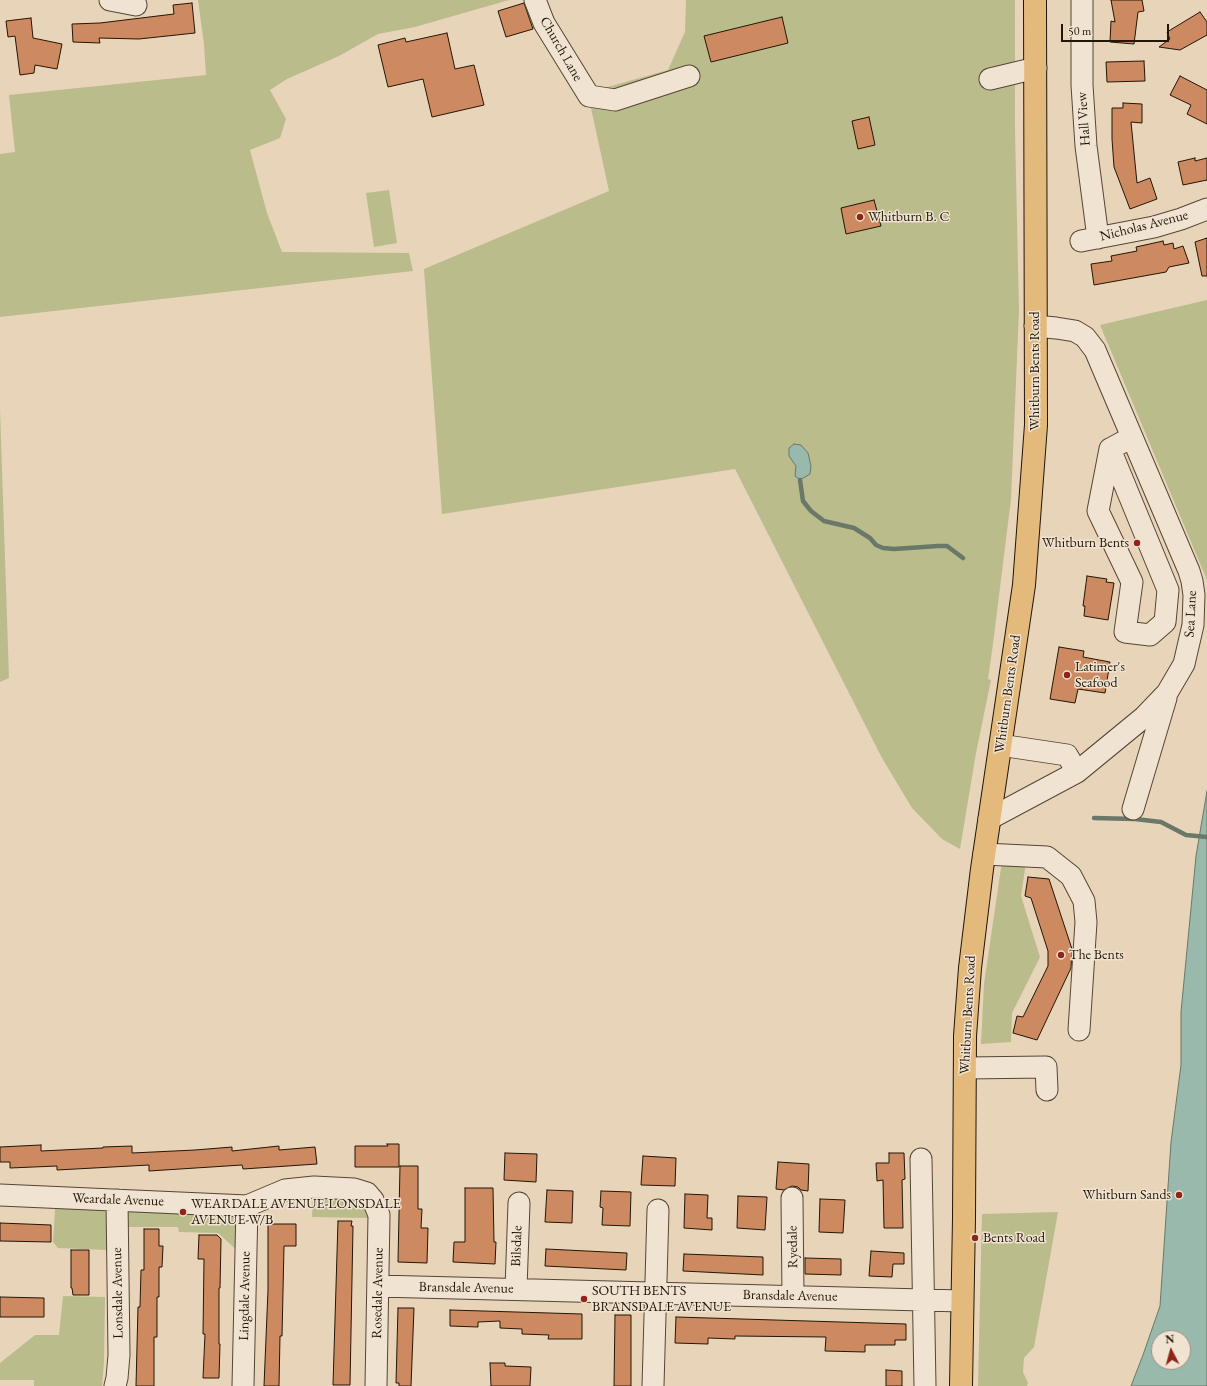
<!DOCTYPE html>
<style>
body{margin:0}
#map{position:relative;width:1207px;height:1386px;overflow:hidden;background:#e8d4b9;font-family:"EB Garamond",serif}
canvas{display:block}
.north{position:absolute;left:1151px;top:1330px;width:40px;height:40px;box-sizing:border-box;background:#f0e3d2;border:1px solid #9e9181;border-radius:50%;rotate:354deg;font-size:11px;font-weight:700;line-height:16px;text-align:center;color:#221607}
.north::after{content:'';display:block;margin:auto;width:14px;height:18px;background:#8f2418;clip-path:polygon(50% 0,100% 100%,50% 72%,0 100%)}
.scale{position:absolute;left:1061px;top:24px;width:108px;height:18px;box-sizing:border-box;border:2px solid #221607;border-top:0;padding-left:5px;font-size:12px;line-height:14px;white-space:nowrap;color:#221607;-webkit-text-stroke:3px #f0e3d2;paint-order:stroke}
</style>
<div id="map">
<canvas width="1207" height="1386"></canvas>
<div class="north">N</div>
<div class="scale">50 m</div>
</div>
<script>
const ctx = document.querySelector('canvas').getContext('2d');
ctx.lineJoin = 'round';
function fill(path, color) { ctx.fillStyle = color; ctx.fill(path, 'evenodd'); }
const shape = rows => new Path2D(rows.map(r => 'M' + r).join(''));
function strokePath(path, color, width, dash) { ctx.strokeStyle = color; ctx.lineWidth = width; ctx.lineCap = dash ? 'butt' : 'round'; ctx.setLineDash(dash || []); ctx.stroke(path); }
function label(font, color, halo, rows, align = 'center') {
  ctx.font = font + ' "EB Garamond",serif'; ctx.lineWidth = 3; ctx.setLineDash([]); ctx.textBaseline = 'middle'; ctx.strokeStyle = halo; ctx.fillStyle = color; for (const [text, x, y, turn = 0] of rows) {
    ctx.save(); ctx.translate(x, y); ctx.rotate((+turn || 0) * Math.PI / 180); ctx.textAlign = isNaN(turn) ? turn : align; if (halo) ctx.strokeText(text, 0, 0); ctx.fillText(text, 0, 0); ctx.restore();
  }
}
fill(shape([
 [198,0,509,0,415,27,378,34,339,56,287,79,270,90,286,119,280,138,250,150,267,213,282,252,409,253,413,271,0,317,0,154,15,152,9,95,206,75,204,44],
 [686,0,1015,0,1015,130,1019,311,1011,499,993,644,988,679,991,680,976,753,960,849,942,839,912,808,882,758,735,469,442,514,424,269,609,191,591,108,601,104,590,92,668,70,685,32],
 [389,190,397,243,374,247,366,193],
 [1207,300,1207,580,1100,325],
 [0,409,9,678,0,682],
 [1002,861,1026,862,1021,896,1040,957,1012,1013,1011,1042,981,1044,984,984],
 [313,1197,352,1200,361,1202,368,1210,368,1218,312,1217],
 [100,1208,107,1213,110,1222,107,1250,58,1248,53,1242,55,1209],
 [127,1210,228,1212,236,1218,239,1252,218,1233,179,1232,178,1227,121,1227],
 [1058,1212,1034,1347,1024,1358,1023,1372,1028,1383,1027,1386,978,1386,982,1214],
 [63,1296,105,1297,104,1362,102,1386,34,1386,34,1380,0,1380,0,1363,35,1335,59,1335]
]), '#babc8c');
const water = shape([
 [794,444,801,445,808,453,811,466,810,474,800,480,795,476,796,466,789,456,789,448,794,444],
 [1207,791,1207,1386,1131,1386,1143,1355,1160,1306,1171,1142,1181,1065,1181,1012,1196,856,1207,791],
 [1159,1338,1183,1338,1183,1362,1159,1362,1159,1338]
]);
fill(water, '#98b9ab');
strokePath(water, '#697869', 1);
strokePath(shape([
 [800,480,803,501,811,511,824,521,854,528,870,538,876,545,883,548,894,549,938,546],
 [937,546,947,546,963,558],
 [1094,818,1135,819,1161,822,1186,835,1207,837]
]), '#697869', 4.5);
const building = shape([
 [1111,0,1142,0,1144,11,1138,12,1134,44,1110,42,1111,21,1115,22,1111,0],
 [192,3,195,33,139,39,99,38,100,43,73,42,72,24,100,23,174,14,173,5,192,3],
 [524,3,533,29,506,37,498,11,524,3],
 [1200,12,1207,22,1207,35,1180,50,1159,47,1170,39,1167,32,1200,12],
 [782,17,788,43,711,62,704,36,782,17],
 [31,18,33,38,62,44,57,69,35,65,34,73,20,75,15,36,8,37,6,21,31,18],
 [447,33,455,69,474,65,484,105,432,117,423,79,388,87,378,45,405,38,406,42,447,33],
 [1144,61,1145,81,1107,82,1106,62,1144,61],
 [1180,76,1207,90,1207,124,1187,114,1191,105,1170,95,1180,76],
 [1123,103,1142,104,1142,123,1131,122,1137,183,1150,178,1157,199,1130,209,1114,167,1112,139,1112,108,1123,108,1123,103],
 [869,117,875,145,858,149,852,121,869,117],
 [1195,158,1195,161,1207,158,1207,180,1183,185,1178,162,1195,158],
 [874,200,881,226,846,234,841,208,874,200],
 [1207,238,1207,276,1202,276,1195,242,1207,238],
 [1163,241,1164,245,1173,243,1174,249,1183,246,1189,263,1169,267,1166,272,1094,285,1091,264,1112,261,1111,256,1137,251,1136,247,1163,241],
 [1087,576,1107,579,1106,582,1114,583,1108,620,1084,616,1085,606,1083,606,1087,576],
 [1059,647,1084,651,1083,657,1110,662,1105,693,1078,689,1075,703,1050,699,1059,647],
 [1028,877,1049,879,1072,949,1071,968,1037,1040,1013,1033,1017,1016,1023,1017,1048,966,1048,951,1031,898,1025,896,1028,877],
 [387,1144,399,1144,399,1167,355,1167,355,1146,388,1146,387,1144],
 [41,1145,41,1151,103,1148,103,1147,132,1146,132,1153,195,1150,232,1147,232,1151,279,1146,279,1150,315,1147,317,1164,243,1169,242,1165,149,1171,149,1165,57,1170,57,1166,10,1168,10,1162,0,1162,0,1147,41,1145],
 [505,1153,537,1154,536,1182,504,1180,505,1153],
 [889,1153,904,1153,905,1179,902,1180,903,1228,884,1228,883,1180,877,1181,876,1163,889,1163,889,1153],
 [643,1156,676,1158,675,1186,641,1185,643,1156],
 [778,1162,809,1164,808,1191,801,1190,798,1187,792,1186,784,1190,776,1189,778,1162],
 [400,1166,418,1166,418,1209,422,1209,421,1228,428,1228,427,1263,398,1262,400,1166],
 [465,1188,493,1188,494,1242,496,1242,495,1264,453,1262,454,1242,465,1242,465,1188],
 [547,1190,573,1191,572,1223,545,1222,547,1190],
 [601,1191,631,1192,630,1226,602,1225,603,1208,600,1207,601,1191],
 [685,1194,708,1195,707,1218,712,1218,712,1230,684,1228,685,1194],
 [738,1196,767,1197,765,1230,737,1228,738,1196],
 [820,1199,845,1200,843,1233,819,1232,820,1199],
 [338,1221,352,1221,351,1226,353,1226,350,1385,333,1385,338,1221],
 [0,1223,51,1225,51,1242,0,1241,0,1223],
 [268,1224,296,1224,296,1246,284,1246,282,1336,280,1336,279,1386,264,1386,268,1290,268,1224],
 [144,1229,159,1229,159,1246,163,1246,162,1267,159,1267,159,1297,157,1297,157,1337,154,1337,154,1386,136,1386,138,1307,140,1307,141,1270,144,1270,144,1229],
 [199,1235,217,1235,221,1239,220,1288,219,1288,219,1344,220,1344,219,1378,203,1378,205,1334,203,1334,204,1259,198,1259,199,1235],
 [546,1249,627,1253,626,1270,545,1266,546,1249],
 [71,1250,89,1250,89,1295,73,1295,72,1288,71,1288,71,1250],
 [871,1251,904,1253,904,1264,893,1264,892,1277,869,1276,871,1251],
 [684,1254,763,1257,763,1275,683,1271,684,1254],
 [805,1258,841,1259,841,1275,805,1274,805,1258],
 [0,1297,44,1298,44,1317,0,1317,0,1297],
 [398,1308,414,1308,411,1386,399,1386,399,1383,396,1383,398,1308],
 [450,1310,582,1314,582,1339,548,1339,549,1335,522,1334,522,1329,500,1328,500,1321,478,1322,478,1327,450,1326,450,1310],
 [615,1315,631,1315,631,1386,614,1386,615,1315],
 [676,1317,906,1324,906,1340,895,1340,895,1345,865,1345,865,1352,825,1351,826,1337,735,1336,735,1339,708,1338,708,1344,675,1343,676,1317],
 [490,1363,505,1363,505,1366,531,1367,530,1386,491,1386,490,1363],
 [886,1370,902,1371,902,1386,886,1386,886,1370]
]);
fill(building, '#cd8960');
strokePath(building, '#221607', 1);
const minor = shape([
 [110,0,136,5],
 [535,0,544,23,589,96,615,100,689,76],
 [1082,0,1082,85,1086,146,1098,238],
 [990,79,1036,68],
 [1081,241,1154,227,1181,219,1207,209],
 [1110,449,1168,590,1165,622,1150,635,1125,632,1132,582,1098,511,1110,449,1132,437],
 [1000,745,1067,755,1077,772],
 [1133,809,1166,698],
 [989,819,1077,772,1144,717,1167,693,1184,664,1193,625,1194,595,1192,581,1189,571,1095,350,1085,337,1075,331,1056,328,1035,326],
 [984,854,1047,857,1071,876,1084,901,1086,922,1079,1030],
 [965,1068,1046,1067,1047,1090],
 [921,1159,925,1386],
 [0,1195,247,1206,285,1190,314,1187,354,1189,367,1193,373,1200,379,1215,376,1386],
 [792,1198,793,1296],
 [378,1286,962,1301],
 [516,1289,519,1203],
 [115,1386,117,1378,119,1355,117,1200],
 [243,1386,247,1206],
 [653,1386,658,1210]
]);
const major = shape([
 [961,1386,964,1218,965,1036,970,968,982,869,1024,585,1036,425,1035,0]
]);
strokePath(minor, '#544634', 23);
strokePath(major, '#221607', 24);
strokePath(minor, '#f0e3d2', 21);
strokePath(major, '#e4ba7c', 22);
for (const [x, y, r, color] of [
 [860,217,4,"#8f2418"],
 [1137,543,4,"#8f2418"],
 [1067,675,4,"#8f2418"],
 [1061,955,4,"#8f2418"],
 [1179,1195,4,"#8f2418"],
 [183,1212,4,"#8f2418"],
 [975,1238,4,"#8f2418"],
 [584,1299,4,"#8f2418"]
]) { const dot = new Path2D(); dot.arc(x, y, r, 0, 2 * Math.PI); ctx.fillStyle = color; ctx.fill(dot); strokePath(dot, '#f0e3d2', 1.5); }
label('14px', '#221607', '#f0e3d2', [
 ["Church Lane",561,49,60],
 ["Hall View",1084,119,-94],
 ["Nicholas Avenue",1144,226,-14],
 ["Whitburn Bents Road",1035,371,-90],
 ["Sea Lane",1191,614,-87],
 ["Whitburn Bents Road",1008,694,-82],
 ["Whitburn Bents Road",968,1015,-87],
 ["Weardale Avenue",118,1200,2],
 ["Bilsdale",517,1246,-88],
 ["Ryedale",793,1247,-91],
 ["Bransdale Avenue",466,1288,1],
 ["Lonsdale Avenue",118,1293,-91],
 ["Rosedale Avenue",378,1293,-89],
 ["Lingdale Avenue",245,1296,-89],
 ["Bransdale Avenue",790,1296,1]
]);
label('14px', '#221607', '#f0e3d2', [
 ["Whitburn B. C",868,217],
 ["Whitburn Bents",1129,543,"right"],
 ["Latimer's",1075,667],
 ["Seafood",1075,683],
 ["The Bents",1069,955],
 ["Whitburn Sands",1171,1195,"right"],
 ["WEARDALE AVENUE-LONSDALE",191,1204],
 ["AVENUE-W/B",191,1220],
 ["Bents Road",983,1238],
 ["SOUTH BENTS",592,1291],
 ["BRANSDALE AVENUE",592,1307]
], 'left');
</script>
